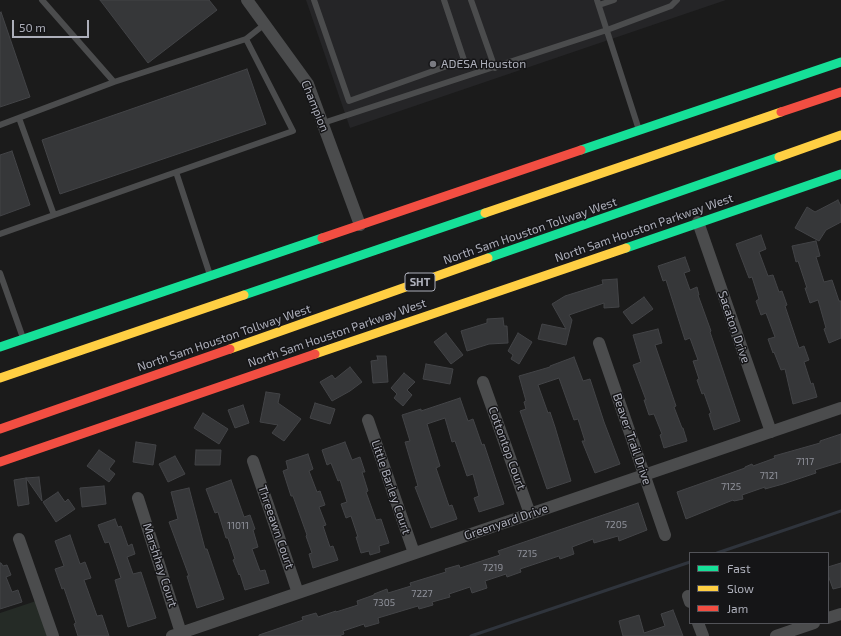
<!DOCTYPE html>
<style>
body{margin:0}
#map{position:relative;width:841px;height:636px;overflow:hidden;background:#1b1b1b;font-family:"Exo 2",sans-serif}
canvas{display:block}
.legend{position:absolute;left:689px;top:552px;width:140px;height:72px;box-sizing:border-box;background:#151517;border:1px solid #525358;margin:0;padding:5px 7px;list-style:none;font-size:12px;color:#adafba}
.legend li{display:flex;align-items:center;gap:8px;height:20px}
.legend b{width:20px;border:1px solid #525358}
.scale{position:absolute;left:12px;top:20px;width:77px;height:18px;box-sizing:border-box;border:2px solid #adafba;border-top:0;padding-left:5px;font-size:12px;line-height:14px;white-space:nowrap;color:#adafba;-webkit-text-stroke:3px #151517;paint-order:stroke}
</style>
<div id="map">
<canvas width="841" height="636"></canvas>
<ul class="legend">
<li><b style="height:5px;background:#16e098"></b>Fast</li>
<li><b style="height:5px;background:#ffcf43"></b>Slow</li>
<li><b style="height:5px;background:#f24e42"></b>Jam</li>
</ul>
<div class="scale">50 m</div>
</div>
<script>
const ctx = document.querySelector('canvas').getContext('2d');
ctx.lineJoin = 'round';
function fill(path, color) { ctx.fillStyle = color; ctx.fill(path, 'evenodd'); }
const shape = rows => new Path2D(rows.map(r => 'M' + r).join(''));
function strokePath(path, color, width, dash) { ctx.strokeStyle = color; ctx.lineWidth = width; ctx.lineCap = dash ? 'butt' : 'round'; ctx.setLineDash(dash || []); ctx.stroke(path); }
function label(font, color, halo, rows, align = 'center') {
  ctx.font = font + ' "Exo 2",sans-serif'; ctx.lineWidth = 3; ctx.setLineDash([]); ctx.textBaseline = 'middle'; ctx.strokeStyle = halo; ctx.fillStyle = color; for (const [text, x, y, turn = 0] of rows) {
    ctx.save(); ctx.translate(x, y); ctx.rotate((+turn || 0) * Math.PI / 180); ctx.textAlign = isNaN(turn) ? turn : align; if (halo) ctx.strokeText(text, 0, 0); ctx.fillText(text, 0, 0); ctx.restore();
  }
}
fill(shape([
 [306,0,726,0,350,128]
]), '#252527');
fill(shape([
 [36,601,47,636,0,636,0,613]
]), '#252b26');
strokePath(shape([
 [717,553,841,511],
 [471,636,690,562]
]), '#2f343c', 3);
const building = shape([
 [100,0,209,0,217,10,148,63,100,0],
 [1,12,30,97,0,107,0,13,1,12],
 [247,69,266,124,60,194,42,140,247,69],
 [12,151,30,205,0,216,0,155,12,151],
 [838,200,841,206,841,222,826,230,819,241,795,228,807,207,815,212,838,200],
 [761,235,766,249,759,252,768,276,773,275,779,292,782,291,787,305,785,306,799,348,804,346,809,360,804,362,811,384,813,383,817,397,793,404,785,369,781,370,774,352,773,353,768,339,775,337,766,313,761,315,756,301,759,299,752,277,749,278,736,244,761,235],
 [816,241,820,256,816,257,824,282,832,280,839,301,841,301,841,338,829,343,824,329,826,328,818,300,810,303,805,288,807,288,798,261,796,262,792,246,816,241],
 [685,257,690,271,684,273,690,290,697,287,699,295,698,295,711,331,710,332,740,421,714,430,709,414,711,413,704,393,702,394,697,380,699,379,693,361,698,360,690,338,685,340,666,280,663,281,658,266,685,257],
 [617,279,619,307,604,308,604,303,569,315,572,320,566,345,538,339,542,324,566,329,552,304,565,296,603,284,602,280,617,279],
 [644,297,653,309,632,324,623,312,644,297],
 [503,318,504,326,507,326,508,343,489,344,467,351,461,331,487,323,487,319,503,318],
 [658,329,662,343,655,345,676,406,674,407,682,428,683,428,687,441,664,448,660,435,662,434,654,414,649,415,644,400,646,400,633,365,641,362,633,335,658,329],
 [446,333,463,355,451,364,434,342,446,333],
 [518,333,532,342,519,364,511,359,513,355,508,351,518,333],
 [377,356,386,356,388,382,373,383,371,361,378,360,377,356],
 [574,357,583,381,590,379,604,422,620,464,595,473,582,441,585,441,578,419,574,420,559,378,538,385,548,413,550,412,555,427,571,481,547,489,520,411,526,409,524,402,526,401,519,376,550,367,550,366,574,357],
 [426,364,453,369,450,384,423,379,426,364],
 [350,367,362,382,350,391,332,401,320,382,332,375,335,379,350,367],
 [404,373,415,382,407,390,412,395,403,406,394,398,397,394,391,388,404,373],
 [266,392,280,394,278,403,301,419,284,441,272,433,278,425,260,422,266,392],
 [460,398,468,421,473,419,482,445,484,444,504,504,479,512,474,498,479,496,473,474,467,476,455,441,452,442,445,418,427,424,440,466,436,468,449,506,452,505,457,519,431,528,415,487,418,486,405,442,410,441,402,415,421,409,421,411,460,398],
 [315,403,335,409,330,424,310,418,315,403],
 [243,405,249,423,235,428,228,410,243,405],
 [203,413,228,429,219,444,194,428,203,413],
 [841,434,841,462,815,470,816,473,783,484,765,489,765,487,742,495,743,499,734,501,733,500,686,519,677,492,745,468,745,467,752,464,753,466,775,458,774,456,820,443,820,441,841,434],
 [136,442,156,445,153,465,133,462,136,442],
 [345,442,352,460,360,457,365,472,362,472,368,491,366,492,376,520,381,519,389,543,379,546,380,552,370,555,369,551,361,553,356,537,358,537,351,516,346,518,341,504,347,502,340,480,338,481,331,463,327,465,322,450,345,442],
 [99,450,115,461,109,469,115,474,109,482,87,466,99,450],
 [196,450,221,450,220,465,195,465,196,450],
 [308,454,313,469,309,471,317,492,320,491,325,505,319,507,326,525,323,526,330,547,333,546,338,560,313,568,309,554,312,553,306,536,307,535,293,496,291,496,283,471,288,469,286,461,308,454],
 [175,456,185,474,168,482,159,464,175,456],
 [39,477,42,501,26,478,39,477],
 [26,478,29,504,18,506,14,480,26,478],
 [231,480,244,517,250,515,255,529,253,530,258,547,252,549,260,571,265,570,269,583,245,590,240,574,239,575,233,560,235,559,228,538,226,538,218,512,215,513,206,489,231,480],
 [104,486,106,504,82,507,80,488,104,486],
 [189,488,205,549,207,549,224,599,197,608,187,576,189,576,169,522,178,519,171,492,189,488],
 [58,492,65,502,68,499,75,509,56,522,43,502,58,492],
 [638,503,647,530,619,541,618,536,594,543,593,539,572,547,574,554,560,559,559,556,520,569,521,572,507,577,506,574,485,581,487,588,472,593,470,587,449,594,450,597,432,602,433,605,419,609,418,606,378,618,379,623,365,627,364,624,343,631,344,634,339,636,259,636,259,635,303,620,302,617,316,613,318,617,336,611,336,612,358,605,357,601,374,595,374,594,387,589,388,593,411,586,410,583,446,572,445,569,459,565,460,568,500,555,498,551,638,503],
 [115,519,118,527,121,526,128,546,132,544,135,554,127,557,133,574,141,572,156,618,128,627,115,580,121,578,109,542,105,543,98,525,115,519],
 [70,535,80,564,85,562,91,578,84,580,97,616,102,615,109,636,78,636,74,624,76,623,64,588,62,589,55,569,64,566,55,541,70,535],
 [0,563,1,563,3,566,7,565,11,575,6,577,12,592,18,590,22,602,0,609,0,563],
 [841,563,841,587,833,589,828,575,828,567,841,563],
 [673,610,683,636,623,636,619,621,639,615,644,633,665,626,661,614,673,610]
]);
fill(building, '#363739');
strokePath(building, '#434447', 1);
strokePath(shape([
 [314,0,349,101,464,60,444,0],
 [471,0,495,68],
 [597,0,639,130],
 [599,5,614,0],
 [114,82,246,39,265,24],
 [19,118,54,215],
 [323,123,607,30,671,6,677,0],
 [0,125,114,82,42,0],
 [176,172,210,275],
 [0,234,293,131,246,39],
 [0,273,23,338]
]), '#4b4c4d', 6);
strokePath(shape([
 [247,0,308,84,360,225],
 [698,222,771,432],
 [599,343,665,535],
 [483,382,530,514],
 [368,420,414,553],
 [253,461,298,593],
 [138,498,181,633],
 [19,539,53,636],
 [688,596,690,602],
 [828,618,841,614],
 [698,623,703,636],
 [172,636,841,408],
 [776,636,814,623]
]), '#4b4c4d', 12);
strokePath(shape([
 [581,150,841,62],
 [626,248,841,174],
 [488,258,779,157],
 [244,295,485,213],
 [0,347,322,238]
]), '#16e098', 9);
strokePath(shape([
 [779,157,841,135],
 [485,213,781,112],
 [230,349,488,258],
 [315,354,626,248],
 [0,378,244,295]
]), '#ffcf43', 9);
strokePath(shape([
 [781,112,841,92],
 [322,238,581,150],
 [0,429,230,349],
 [0,462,315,354]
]), '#f24e42', 9);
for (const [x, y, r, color] of [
 [433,64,4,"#7a7b82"]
]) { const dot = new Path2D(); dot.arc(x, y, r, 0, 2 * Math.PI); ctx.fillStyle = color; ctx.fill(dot); strokePath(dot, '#151517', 1.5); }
label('10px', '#8f919a', null, [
 ["7117",805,462],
 ["7121",769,476],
 ["7125",731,487],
 ["7205",616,525],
 ["11011",238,526],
 ["7215",527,554],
 ["7219",493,568],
 ["7227",422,594],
 ["7305",384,603]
]);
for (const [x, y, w] of [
 [420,282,30]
]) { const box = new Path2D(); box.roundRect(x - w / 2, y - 9, w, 18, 3); ctx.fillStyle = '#151517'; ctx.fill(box); strokePath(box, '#adafba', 1); }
label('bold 11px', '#adafba', null, [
 ["SHT",420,282]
]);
label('12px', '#adafba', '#151517', [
 ["ADESA Houston",441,64]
], 'left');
label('12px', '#adafba', '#151517', [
 ["Champion",315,106,68],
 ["North Sam Houston Parkway West",644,228,-19],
 ["North Sam Houston Tollway West",530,231,-19],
 ["Sacaton Drive",734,327,71],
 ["North Sam Houston Parkway West",337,333,-19],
 ["North Sam Houston Tollway West",224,338,-19],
 ["Beaver Trail Drive",632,439,71],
 ["Cottontop Court",507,448,70],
 ["Little Barley Court",391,487,71],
 ["Greenyard Drive",506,522,-19],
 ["Threeawn Court",276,527,71],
 ["Marshhay Court",160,565,72]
]);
</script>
